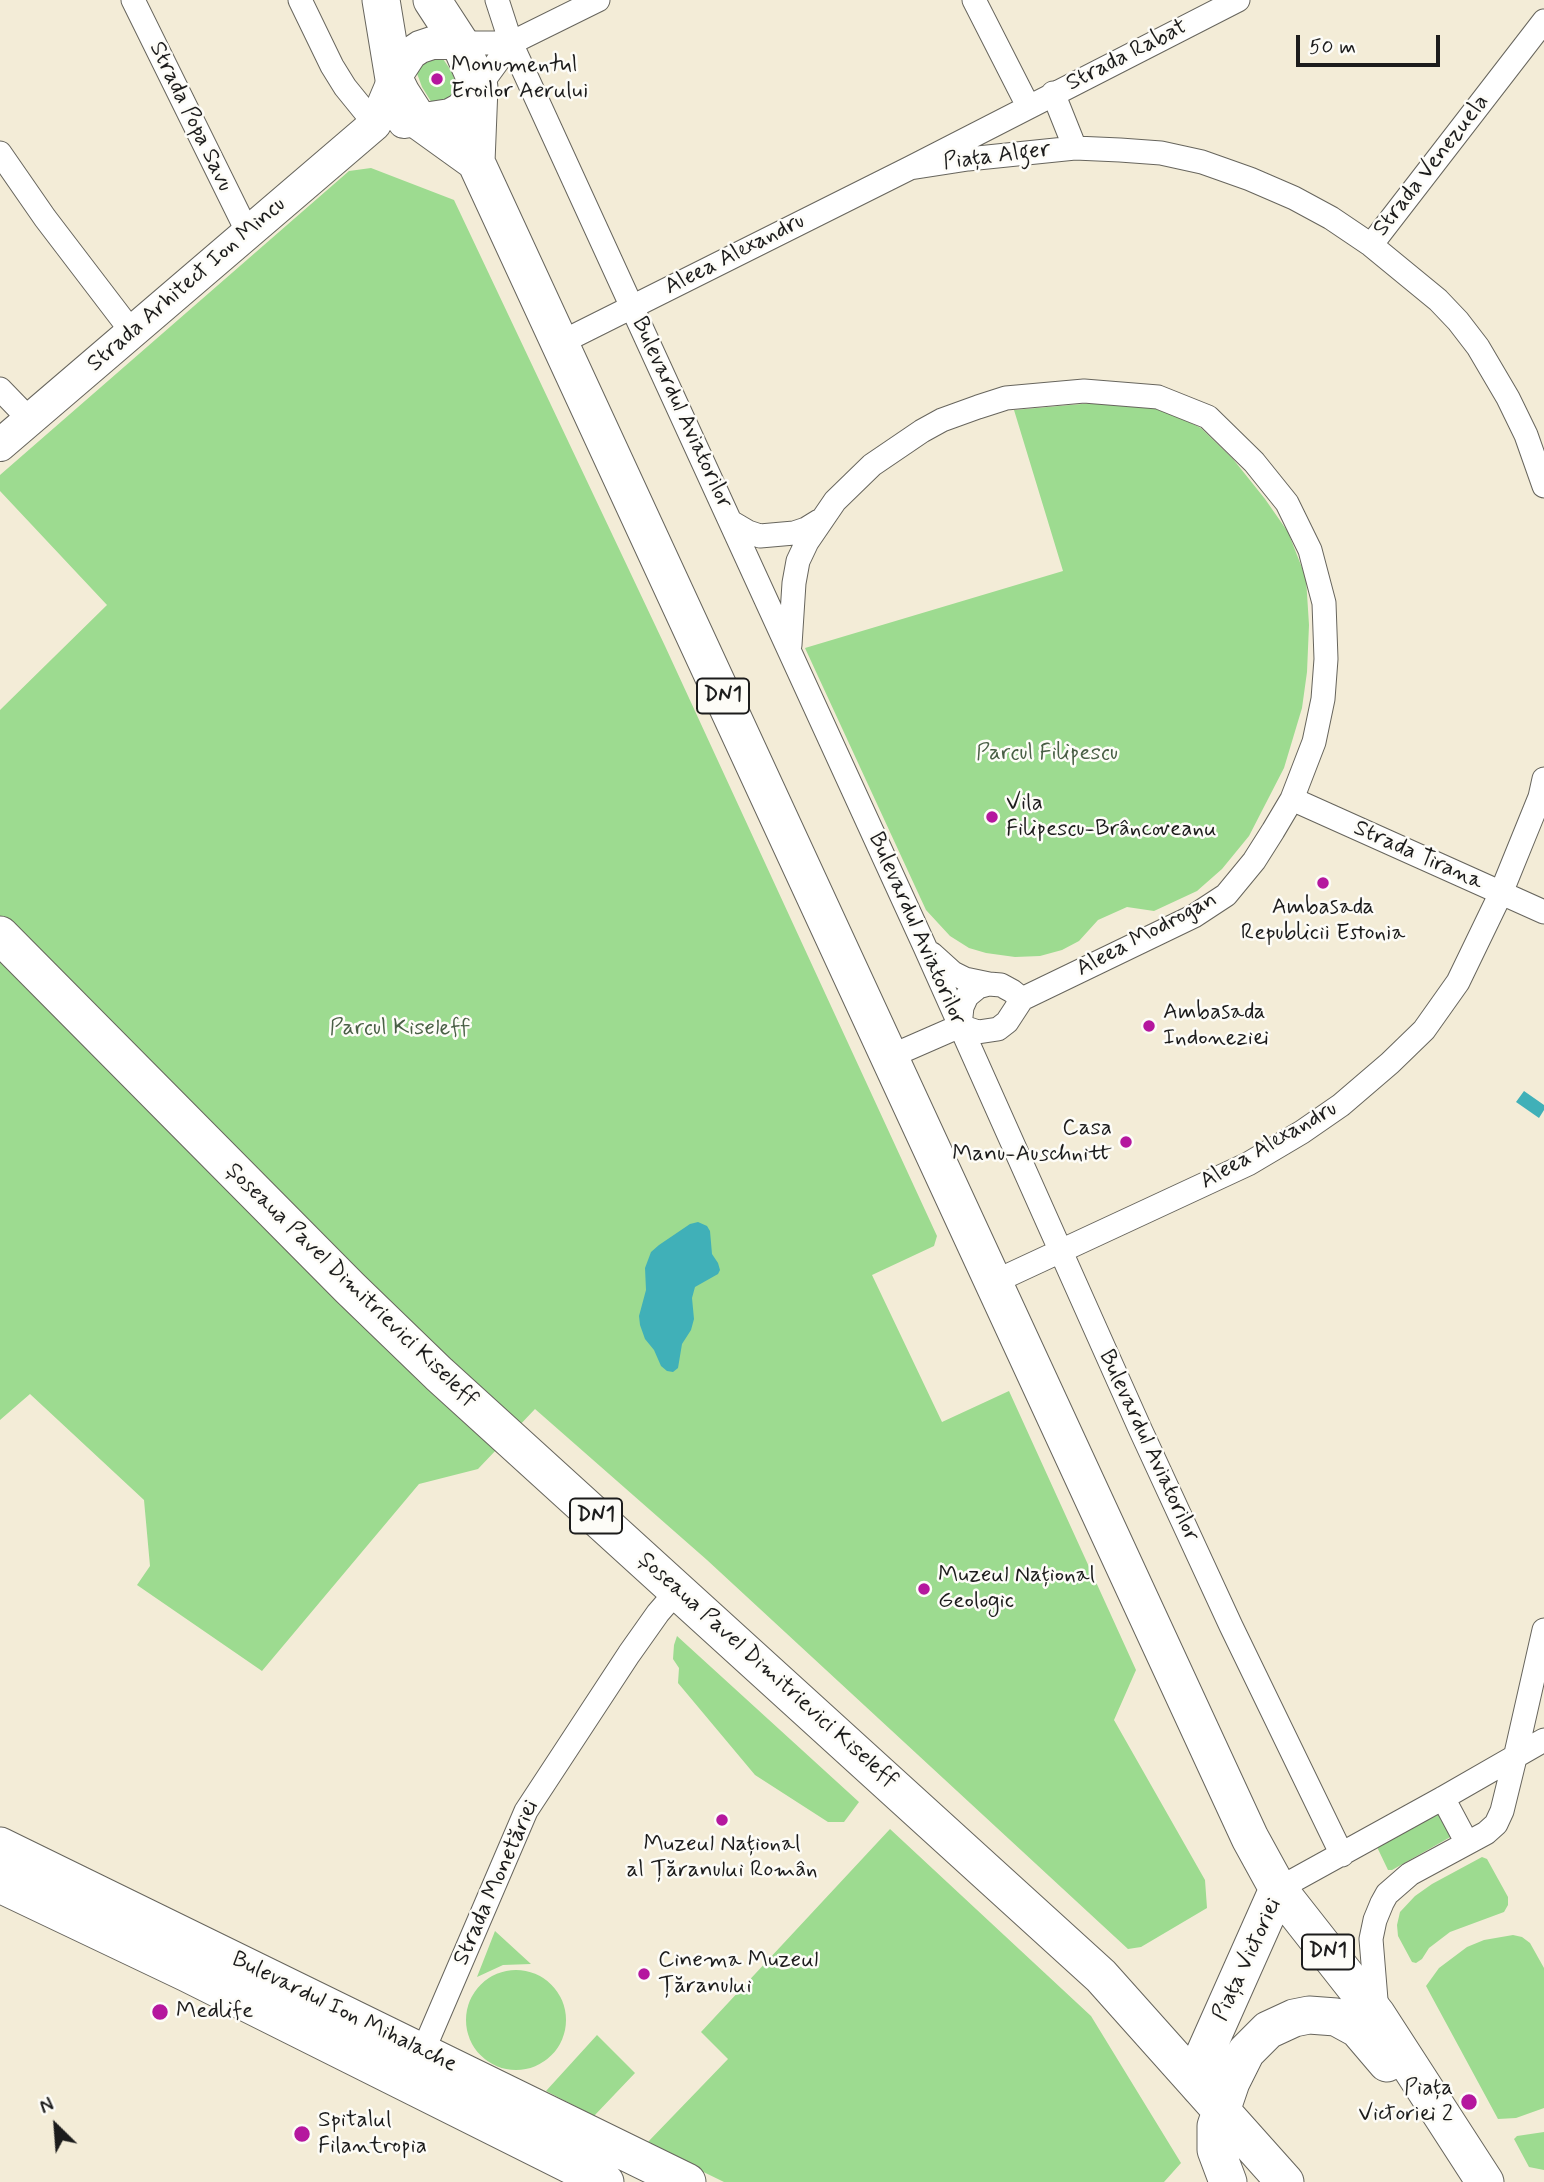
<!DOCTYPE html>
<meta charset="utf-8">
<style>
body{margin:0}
#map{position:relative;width:1544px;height:2182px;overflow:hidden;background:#f3ecd7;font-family:Mynerve,sans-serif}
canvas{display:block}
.north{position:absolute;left:21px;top:2091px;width:70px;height:70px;-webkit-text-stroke:5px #fdfcf7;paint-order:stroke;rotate:335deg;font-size:19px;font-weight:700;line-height:28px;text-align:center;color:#1c1c1c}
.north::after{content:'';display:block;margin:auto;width:24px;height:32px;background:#1c1c1c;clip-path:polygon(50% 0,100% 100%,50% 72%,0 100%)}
.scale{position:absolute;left:1296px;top:35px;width:144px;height:32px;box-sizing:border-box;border:4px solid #1c1c1c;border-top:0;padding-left:9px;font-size:21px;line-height:24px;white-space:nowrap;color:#1c1c1c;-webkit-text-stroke:5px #fdfcf7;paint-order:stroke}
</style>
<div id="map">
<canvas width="1544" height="2182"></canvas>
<div class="north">N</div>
<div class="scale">50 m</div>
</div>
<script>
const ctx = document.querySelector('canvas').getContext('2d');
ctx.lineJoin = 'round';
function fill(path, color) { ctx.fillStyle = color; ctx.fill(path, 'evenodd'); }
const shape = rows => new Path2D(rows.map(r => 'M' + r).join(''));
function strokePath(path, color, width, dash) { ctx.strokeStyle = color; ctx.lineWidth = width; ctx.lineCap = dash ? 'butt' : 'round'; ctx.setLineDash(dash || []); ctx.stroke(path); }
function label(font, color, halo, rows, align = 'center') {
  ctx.font = font + ' Mynerve,sans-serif'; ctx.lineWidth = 5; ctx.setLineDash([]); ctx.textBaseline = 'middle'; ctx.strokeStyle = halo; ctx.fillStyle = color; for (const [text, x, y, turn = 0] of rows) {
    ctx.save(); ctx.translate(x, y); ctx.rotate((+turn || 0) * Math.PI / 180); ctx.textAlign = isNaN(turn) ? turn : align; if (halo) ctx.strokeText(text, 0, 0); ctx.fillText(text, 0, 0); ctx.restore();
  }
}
fill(shape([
 [441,56,452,72,458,91,455,99,432,103,422,87,415,68,419,61],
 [371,168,454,200,665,646,937,1236,934,1246,872,1275,942,1422,1009,1391,1136,1670,1114,1720,1205,1880,1207,1908,1141,1947,1128,1949,707,1560,535,1409,478,1469,419,1484,262,1671,137,1585,150,1566,144,1500,30,1394,0,1420,0,710,107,605,0,491,0,475,349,171],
 [1104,402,1161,408,1201,428,1233,459,1265,499,1288,532,1306,578,1309,625,1307,672,1302,708,1284,768,1249,836,1222,869,1197,891,1154,911,1127,907,1098,920,1079,941,1062,950,1040,956,1015,957,986,953,969,948,950,936,926,910,805,648,1063,571,1014,410],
 [677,1636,859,1802,844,1822,828,1822,755,1775,678,1683,679,1668,673,1659,674,1645],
 [1438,1809,1454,1835,1392,1870,1388,1870,1377,1847],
 [890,1829,1091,2016,1181,2163,1164,2182,724,2182,646,2144,728,2059,701,2032],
 [1482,1857,1487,1859,1508,1897,1508,1905,1504,1912,1450,1932,1429,1948,1422,1959,1416,1963,1412,1962,1398,1936,1397,1925,1400,1912,1415,1896,1432,1884],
 [495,1931,531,1964,503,1965,477,1977],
 [1513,1935,1522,1937,1530,1943,1544,1968,1544,2108,1516,2118,1498,2119,1426,1986,1439,1968,1467,1947,1484,1940],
 '466 2020a50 50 0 1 1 100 0a50 50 0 1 1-100 0Z',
 [597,2035,635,2073,594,2116,546,2091],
 [1544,2132,1544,2170,1529,2167,1514,2139,1517,2136]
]), '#9ddb90');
fill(shape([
 [1524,1091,1544,1105,1544,1110,1539,1118,1516,1102],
 [698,1222,707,1226,710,1231,712,1254,718,1263,720,1270,718,1274,695,1287,692,1298,694,1319,691,1330,682,1344,678,1368,673,1372,667,1371,661,1366,654,1350,645,1339,640,1325,639,1316,646,1290,645,1268,651,1252,659,1245,690,1224]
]), '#40b0b8');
const minor = shape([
 [133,0,248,233],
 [300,0,332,66,345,87,375,124],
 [497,0,511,43,925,947,1141,1431,1231,1626,1342,1855],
 [974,0,1028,106],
 [460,43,511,43,598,0],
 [479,87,511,43],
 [1053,93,1075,148],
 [0,153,45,218,132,332],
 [910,168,968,159,1075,148,1120,150,1161,153,1202,162,1250,179,1294,198,1331,218,1371,245,1438,300,1458,321,1478,347,1508,398,1526,435,1544,486],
 [1371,245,1544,21],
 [560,343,910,168,1238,0],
 [0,389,30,420],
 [731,522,748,532,760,536,794,533,806,529,819,521],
 [790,645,794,583,798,561,807,542,835,501,872,465,922,431,942,420,978,407,1006,398,1084,391,1158,397,1208,417,1254,462,1287,503,1310,550,1324,603,1326,659,1323,699,1314,742,1292,799,1273,831,1254,861,1226,895,1194,916,1022,999,1007,1022,998,1029,978,1032,960,1026,889,1057],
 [1292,799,1544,912],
 [932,954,953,973,965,979,989,984],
 [960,1026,962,1007,967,996,978,987,989,984,1001,985,1012,991,1022,999],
 [994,1282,1248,1164,1302,1132,1341,1105,1390,1063,1424,1030,1458,982,1501,893,1540,797,1544,779],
 [1443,1798,1467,1843],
 [1278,1889,1443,1798,1544,1740],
 [1377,2012,1371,1939,1375,1920,1382,1903,1387,1894,1410,1874,1486,1833,1496,1824,1502,1811,1515,1758,1544,1630],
 [417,2065,526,1811,629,1654,658,1613,678,1590]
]);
const secondary = shape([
 [404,122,450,115,461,109,479,87],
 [0,445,375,124,394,79,411,53,420,47,432,43,460,43]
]);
const primary = shape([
 [381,0,394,79,401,93,419,121,476,162],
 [432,0,460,43,479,87,476,162,1250,1838,1278,1889,1377,2015,1485,2182],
 [0,935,350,1288,439,1374,1101,1976,1285,2182],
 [0,1846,687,2182],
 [0,1884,187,1973,605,2182],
 [1200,2087,1205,2053,1278,1889],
 [1228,2182,1216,2150,1216,2126,1231,2082,1246,2052,1268,2030,1294,2018,1309,2015,1336,2017,1358,2029,1387,2063]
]);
strokePath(minor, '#67655d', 25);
strokePath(secondary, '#67655d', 34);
strokePath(primary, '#67655d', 39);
strokePath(minor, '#fff', 23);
strokePath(secondary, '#fff', 32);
strokePath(primary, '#fff', 37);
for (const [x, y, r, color] of [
 [437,79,7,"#b5179e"],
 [992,817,7,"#b5179e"],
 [1323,883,7,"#b5179e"],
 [1149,1026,7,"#b5179e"],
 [1126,1142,7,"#b5179e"],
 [924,1589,7,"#b5179e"],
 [722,1820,7,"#b5179e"],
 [644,1974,7,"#b5179e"],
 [160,2012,9,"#b5179e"],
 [1469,2102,9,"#b5179e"],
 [302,2134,9,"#b5179e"]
]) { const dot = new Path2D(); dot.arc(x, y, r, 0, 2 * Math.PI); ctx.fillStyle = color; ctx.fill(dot); strokePath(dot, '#fdfcf7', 2.5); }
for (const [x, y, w] of [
 [723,696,52],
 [596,1516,52],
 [1328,1952,52]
]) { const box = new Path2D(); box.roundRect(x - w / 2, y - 17.5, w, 35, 5); ctx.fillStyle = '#fdfcf7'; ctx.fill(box); strokePath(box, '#1c1c1c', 2); }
label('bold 21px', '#1c1c1c', null, [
 ["DN1",723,696],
 ["DN1",596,1516],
 ["DN1",1328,1952]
]);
label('23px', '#1c1c1c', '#fdfcf7', [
 ["Strada Rabat",1127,56,-27],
 ["Strada Popa Savu",190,117,64],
 ["Piața Alger",997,157,-7],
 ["Strada Venezuela",1432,166,-52],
 ["Aleea Alexandru",735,255,-27],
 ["Strada Arhitect Ion Mincu",187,285,-41],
 ["Bulevardul Aviatorilor",681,413,65],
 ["Strada Tirana",1418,856,24],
 ["Bulevardul Aviatorilor",916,929,66],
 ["Aleea Modrogan",1147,935,-28],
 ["Aleea Alexandru",1269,1146,-30],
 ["Șoseaua Pavel Dimitrievici Kiseleff",351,1286,44],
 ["Bulevardul Aviatorilor",1148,1446,65],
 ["Șoseaua Pavel Dimitrievici Kiseleff",767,1671,42],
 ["Strada Monetăriei",497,1883,-66],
 ["Piața Victoriei",1248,1960,-65],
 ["Bulevardul Ion Mihalache",344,2013,26]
]);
label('23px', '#1c1c1c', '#fdfcf7', [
 ["Monumentul",451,66],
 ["Eroilor Aerului",451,92],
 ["Vila",1006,804],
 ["Filipescu-Brâncoveanu",1006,830],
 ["Ambasada",1323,908,"center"],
 ["Republicii Estonia",1323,934,"center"],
 ["Ambasada",1163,1013],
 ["Indoneziei",1163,1039],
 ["Casa",1112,1129,"right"],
 ["Manu-Auschnitt",1112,1155,"right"],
 ["Muzeul Național",938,1576],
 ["Geologic",938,1602],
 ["Muzeul Național",722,1845,"center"],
 ["al Țăranului Român",722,1871,"center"],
 ["Cinema Muzeul",658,1961],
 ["Țăranului",658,1987],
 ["Medlife",176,2012],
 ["Piața",1453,2089,"right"],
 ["Victoriei 2",1453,2115,"right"],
 ["Spitalul",318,2121],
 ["Filantropia",318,2147]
], 'left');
label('23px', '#495f45', '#fdfcf7', [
 ["Parcul Filipescu",1047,754],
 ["Parcul Kiseleff",400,1029]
]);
</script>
